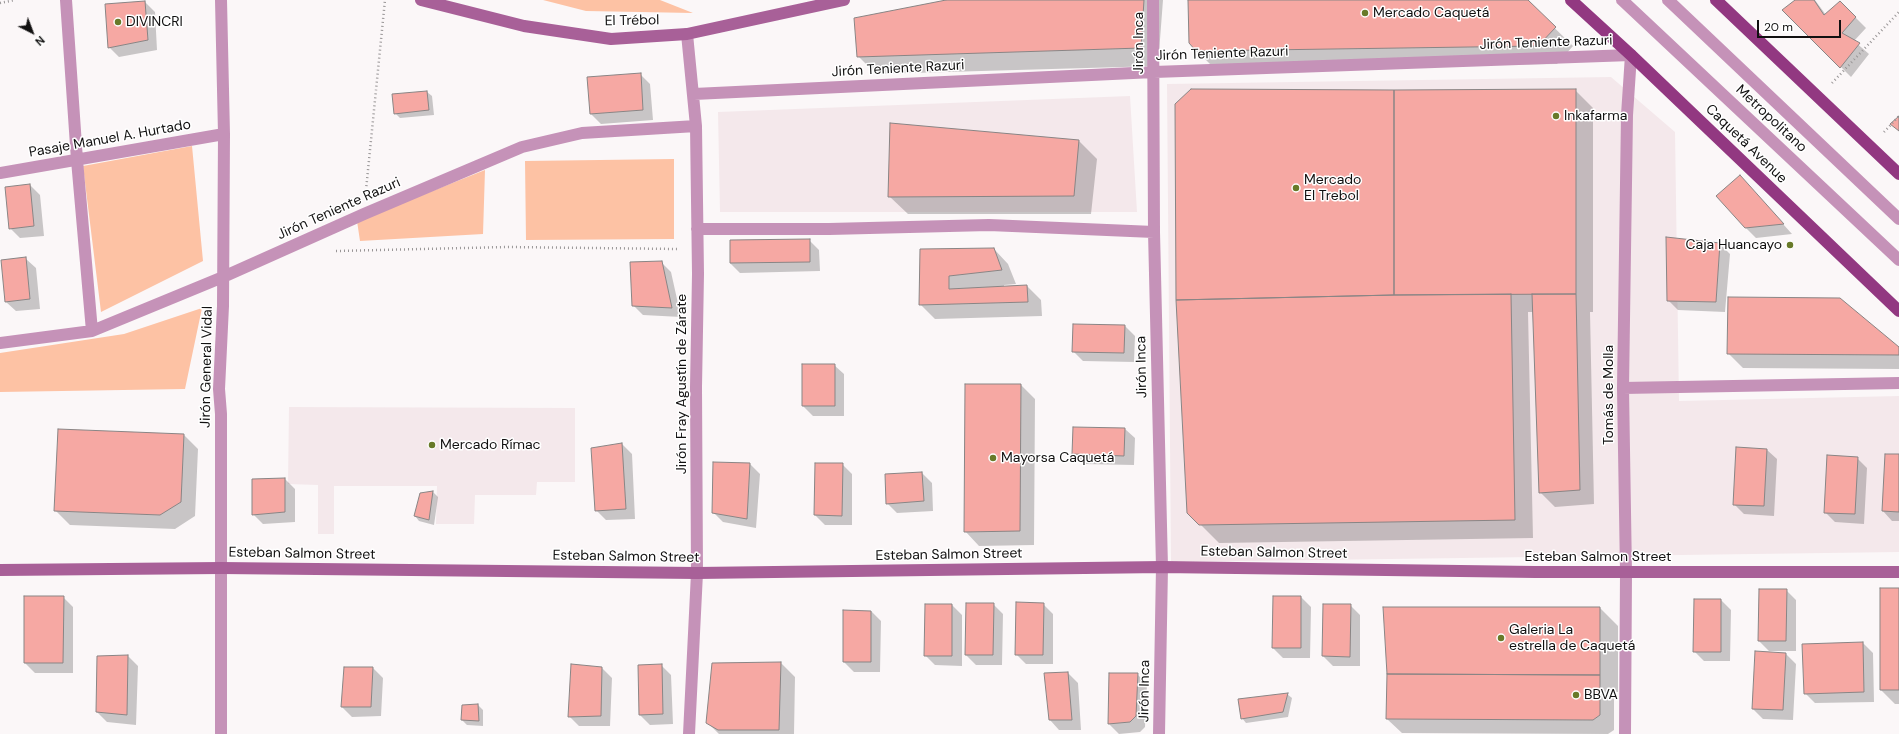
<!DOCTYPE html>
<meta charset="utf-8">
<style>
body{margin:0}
#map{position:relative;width:1899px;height:734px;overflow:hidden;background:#fbf7f8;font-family:"DM Sans",sans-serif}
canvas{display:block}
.north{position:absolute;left:12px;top:12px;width:40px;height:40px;-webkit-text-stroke:3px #fff;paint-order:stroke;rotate:138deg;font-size:11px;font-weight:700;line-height:16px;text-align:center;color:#111010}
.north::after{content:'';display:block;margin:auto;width:14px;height:18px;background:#111010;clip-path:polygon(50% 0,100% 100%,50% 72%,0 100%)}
.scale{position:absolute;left:1757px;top:20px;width:84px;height:18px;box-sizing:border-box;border:2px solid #111010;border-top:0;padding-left:5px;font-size:12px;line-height:14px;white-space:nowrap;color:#111010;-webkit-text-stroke:3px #fff;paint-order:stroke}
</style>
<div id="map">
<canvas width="1899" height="734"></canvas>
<div class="north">N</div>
<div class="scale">20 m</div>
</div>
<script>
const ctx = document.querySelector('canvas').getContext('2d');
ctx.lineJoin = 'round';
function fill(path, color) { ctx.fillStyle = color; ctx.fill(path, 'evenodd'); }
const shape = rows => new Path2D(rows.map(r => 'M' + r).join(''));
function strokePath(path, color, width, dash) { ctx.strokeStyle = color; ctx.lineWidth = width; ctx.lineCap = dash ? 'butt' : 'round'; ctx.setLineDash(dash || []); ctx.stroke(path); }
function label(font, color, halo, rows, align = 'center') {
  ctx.font = font + ' "DM Sans",sans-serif'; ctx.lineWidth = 3; ctx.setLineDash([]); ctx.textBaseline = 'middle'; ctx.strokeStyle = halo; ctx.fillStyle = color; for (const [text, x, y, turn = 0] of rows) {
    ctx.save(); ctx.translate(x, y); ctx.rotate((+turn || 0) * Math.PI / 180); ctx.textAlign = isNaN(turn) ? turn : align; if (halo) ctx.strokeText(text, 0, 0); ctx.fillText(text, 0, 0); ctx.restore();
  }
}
fill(shape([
 [1611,77,1675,132,1679,401,1899,396,1899,552,1171,562,1167,84],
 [1130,96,1137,212,720,212,718,112],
 [289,407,575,408,575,482,537,482,536,495,475,495,474,524,436,524,437,486,334,486,334,534,318,534,318,485,288,484]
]), '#f4e8eb');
fill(shape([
 [543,0,660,0,693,13,586,11],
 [192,146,203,261,101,312,83,166],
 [674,159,674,239,526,240,525,161],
 [485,170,483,234,360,241,357,221],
 [202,308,185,389,0,392,0,353,124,334]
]), '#fdc2a4');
fill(shape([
 [952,0,1163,0,1158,66,876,74,858,56],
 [1189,0,1526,0,1573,46,1557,64,1215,69,1197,51],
 [1797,0,1815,0,1826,15,1840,2,1866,28,1854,41,1869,54,1851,77,1784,10],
 [145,2,155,12,157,50,119,57,109,47],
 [640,74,650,84,653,120,601,124,591,114],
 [1191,90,1575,90,1593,108,1593,312,1590,312,1594,504,1555,507,1540,492,1534,312,1528,312,1533,538,1219,543,1188,512],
 [427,92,432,96,434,115,400,118,395,113],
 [1079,141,1097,159,1091,214,908,214,889,196],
 [30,185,40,195,44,236,20,238,10,228],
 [1749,186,1792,234,1756,238,1746,228],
 [809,240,819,250,820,271,740,273,730,263],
 [1720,244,1730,254,1725,312,1678,310,1668,300],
 [994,249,1008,264,1016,284,1004,285,1004,287,1027,286,1041,300,1042,316,935,319,920,304,921,250],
 [26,259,36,268,40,309,16,311,6,302],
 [661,262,671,272,681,317,643,315,633,305],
 [1125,326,1135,336,1134,362,1083,361,1073,351],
 [1899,348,1899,369,1743,368,1728,353],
 [834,365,844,374,844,416,813,416,803,406],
 [1021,385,1035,399,1034,545,979,546,965,531],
 [1125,429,1135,438,1134,465,1083,464,1073,454],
 [184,435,198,449,195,516,175,529,70,525,55,510],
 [622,444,632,454,635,519,606,520,596,510],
 [1767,450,1777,459,1774,516,1744,514,1734,504],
 [1899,455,1899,521,1892,521,1883,511],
 [1857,458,1867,468,1864,524,1835,522,1825,512],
 [750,464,760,474,756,528,723,522,713,512],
 [842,464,852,474,852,525,825,525,815,515],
 [922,473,932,483,933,511,897,513,887,503],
 [285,479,295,489,295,522,263,524,253,514],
 [433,492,438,497,434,525,419,521,415,516,421,494],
 [1899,589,1899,704,1895,704,1881,690],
 [1760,590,1786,590,1796,600,1796,651,1769,651,1759,641],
 [25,597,63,597,73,607,73,673,35,673,25,663],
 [1274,597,1301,597,1311,607,1310,658,1283,658,1273,648],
 [1721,600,1731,610,1730,661,1704,661,1694,651],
 [993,604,1003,614,1002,665,976,665,966,655],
 [1043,604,1053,614,1053,664,1026,664,1016,654],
 [952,605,962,615,962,666,935,665,925,655],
 [1350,605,1360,615,1360,666,1333,666,1323,656],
 [1600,608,1618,626,1618,692,1614,692,1614,730,1608,734,1402,733,1387,719,1388,674],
 [844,611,871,611,881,621,880,672,854,672,844,662],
 [1863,643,1873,653,1874,702,1815,703,1805,693],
 [1786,654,1796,664,1793,720,1763,719,1753,709],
 [128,656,138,666,136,725,107,722,97,712,98,657],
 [781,663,795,677,794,734,719,734,707,722,713,664],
 [661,665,671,675,673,724,650,725,640,715],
 [345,668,373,668,383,678,381,716,352,717,342,707],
 [602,668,612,678,610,726,579,726,569,716],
 [1068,673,1078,683,1081,730,1059,730,1050,720],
 [1137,674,1147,684,1145,727,1140,732,1119,734,1109,724],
 [1287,694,1292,698,1288,717,1246,723,1242,718],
 [478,705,483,710,483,726,467,725,462,720]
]), '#0003');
const building = shape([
 [946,0,1144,0,1141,48,857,57,854,18,946,0],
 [1188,0,1528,0,1556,27,1538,46,1196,51,1189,43,1188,0],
 [1795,0,1814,0,1824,15,1840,1,1856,17,1842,33,1860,43,1840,68,1782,10,1795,0],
 [145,1,148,40,108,48,105,4,145,1],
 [641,73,643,110,590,114,587,77,641,73],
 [1191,89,1394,90,1394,295,1176,300,1175,104,1191,89],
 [1576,89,1576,294,1394,295,1394,90,1576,89],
 [427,91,429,110,394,114,392,94,427,91],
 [1899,116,1899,131,1890,124,1899,116],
 [890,123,1079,140,1074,196,888,197,890,123],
 [1740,175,1784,224,1745,228,1716,196,1740,175],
 [30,184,34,226,9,229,5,187,30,184],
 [1666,237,1720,243,1716,302,1667,301,1666,237],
 [810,239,810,262,730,263,730,240,810,239],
 [994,248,1002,270,949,276,949,289,1027,285,1028,302,919,305,920,249,994,248],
 [26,257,30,299,5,302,1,260,26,257],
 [662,261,672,308,632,306,630,262,662,261],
 [1511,294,1515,520,1199,525,1187,513,1176,300,1394,295,1511,294],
 [1532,294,1576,294,1580,490,1539,493,1532,294],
 [1728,297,1840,298,1899,347,1899,355,1727,354,1728,297],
 [1073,324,1125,325,1124,353,1072,352,1073,324],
 [802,364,835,364,835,406,802,406,802,364],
 [965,384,1021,384,1020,531,964,532,965,384],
 [1073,427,1125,428,1124,456,1072,454,1073,427],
 [58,429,184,434,181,502,160,515,54,511,58,429],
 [622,443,626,509,595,511,591,448,622,443],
 [1736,447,1767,449,1764,506,1733,505,1736,447],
 [1885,454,1899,454,1899,512,1882,511,1885,454],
 [1827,455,1858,457,1855,514,1824,513,1827,455],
 [713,462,750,463,747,519,712,513,713,462],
 [815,463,843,463,842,516,814,515,815,463],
 [922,472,924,501,886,504,885,474,922,472],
 [285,478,285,512,252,515,252,479,285,478],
 [433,491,429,520,414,516,420,493,433,491],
 [1880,588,1899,588,1899,690,1880,690,1880,588],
 [1759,589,1787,589,1786,641,1758,641,1759,589],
 [24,596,64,596,63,663,24,663,24,596],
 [1273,596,1301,596,1301,648,1272,648,1273,596],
 [1694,599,1721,599,1721,652,1693,652,1694,599],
 [1016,602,1044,603,1043,655,1015,655,1016,602],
 [966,603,994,603,993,655,965,655,966,603],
 [925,604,952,604,952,656,924,656,925,604],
 [1323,604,1351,604,1350,657,1322,656,1323,604],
 [1383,607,1600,607,1600,675,1387,674,1383,607],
 [843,610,871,611,871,662,843,662,843,610],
 [1863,642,1864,692,1804,694,1802,644,1863,642],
 [1755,651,1786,653,1783,710,1752,709,1755,651],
 [128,655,127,715,96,712,97,656,128,655],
 [781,662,779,730,718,730,706,723,712,663,781,662],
 [571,664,602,667,601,716,568,717,571,664],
 [662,664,663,714,639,715,638,665,662,664],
 [344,667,373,667,371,707,341,707,344,667],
 [1068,672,1072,720,1049,720,1044,673,1068,672],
 [1109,673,1138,673,1136,716,1130,722,1108,724,1109,673],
 [1387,674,1600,675,1600,715,1593,720,1386,719,1387,674],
 [1288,693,1283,712,1241,719,1238,699,1288,693],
 [478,704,479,721,461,720,462,705,478,704]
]);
fill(building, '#f6a8a3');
strokePath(building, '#898585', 1);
strokePath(shape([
 [0,3,15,0],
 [1832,83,1899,12],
 [1884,132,1899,116],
 [366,190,385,0],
 [336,251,508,247,677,249]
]), '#989596', 2.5, [1, 3]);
strokePath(shape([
 [1622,0,1899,260],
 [1668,0,1899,219]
]), '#c592b8', 12);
strokePath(shape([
 [66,0,77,160,92,331],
 [1153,0,1154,232,1162,567,1159,734],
 [687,34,696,126,698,274,696,387,697,573,689,734],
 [694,94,1154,72,1631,55,1627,115,1623,388,1626,573,1625,734],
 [0,173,224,134],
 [697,229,829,229,989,225,1154,232],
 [0,343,92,331,223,277,364,214,522,147,582,133,696,126],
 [1623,388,1899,383],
 [221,734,221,414,219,389,223,306,224,134,221,0]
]), '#c592b8', 12);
strokePath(shape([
 [421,0,524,26,611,39,687,34,844,0],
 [0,570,221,568,697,573,1162,567,1535,572,1899,572]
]), '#a86098', 12);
strokePath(shape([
 [1571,0,1631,55,1899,311],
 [1716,0,1899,174]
]), '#923881', 12);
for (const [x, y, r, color] of [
 [1365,13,4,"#687a29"],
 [118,22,4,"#687a29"],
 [1556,116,4,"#687a29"],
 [1296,188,4,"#687a29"],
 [1790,245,4,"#687a29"],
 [432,445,4,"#687a29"],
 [993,458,4,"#687a29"],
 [1501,638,4,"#687a29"],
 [1576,695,4,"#687a29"]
]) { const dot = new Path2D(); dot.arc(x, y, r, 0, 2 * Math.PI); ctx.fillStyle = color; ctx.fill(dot); strokePath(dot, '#fff', 1.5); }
label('14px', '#111010', '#fff', [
 ["Mercado Caquetá",1373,13],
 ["DIVINCRI",126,22],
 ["Inkafarma",1564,116],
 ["Mercado",1304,180],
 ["El Trebol",1304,196],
 ["Caja Huancayo",1782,245,"right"],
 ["Mercado Rímac",440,445],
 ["Mayorsa Caquetá",1001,458],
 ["Galeria La",1509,630],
 ["estrella de Caquetá",1509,646],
 ["BBVA",1584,695]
], 'left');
label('14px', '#111010', '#fff', [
 ["El Trébol",632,21,-1],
 ["Jirón Inca",1139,43,-90],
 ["Jirón Teniente Razuri",1546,43,-2],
 ["Jirón Teniente Razuri",1222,54,-2],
 ["Jirón Teniente Razuri",898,69,-3],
 ["Metropolitano",1771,119,43],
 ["Pasaje Manuel A. Hurtado",110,139,-10],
 ["Caquetá Avenue",1746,144,44],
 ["Jirón Teniente Razuri",339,209,-24],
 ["Jirón General Vidal",207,367,-89],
 ["Jirón Inca",1142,367,-91],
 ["Jirón Fray Agustín de Zárate",682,384,-90],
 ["Tomás de Molla",1609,395,-90],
 ["Esteban Salmon Street",1274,553,1],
 ["Esteban Salmon Street",302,554,1],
 ["Esteban Salmon Street",949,555,-1],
 ["Esteban Salmon Street",626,557,1],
 ["Esteban Salmon Street",1598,557],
 ["Jirón Inca",1145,691,-89]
]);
</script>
